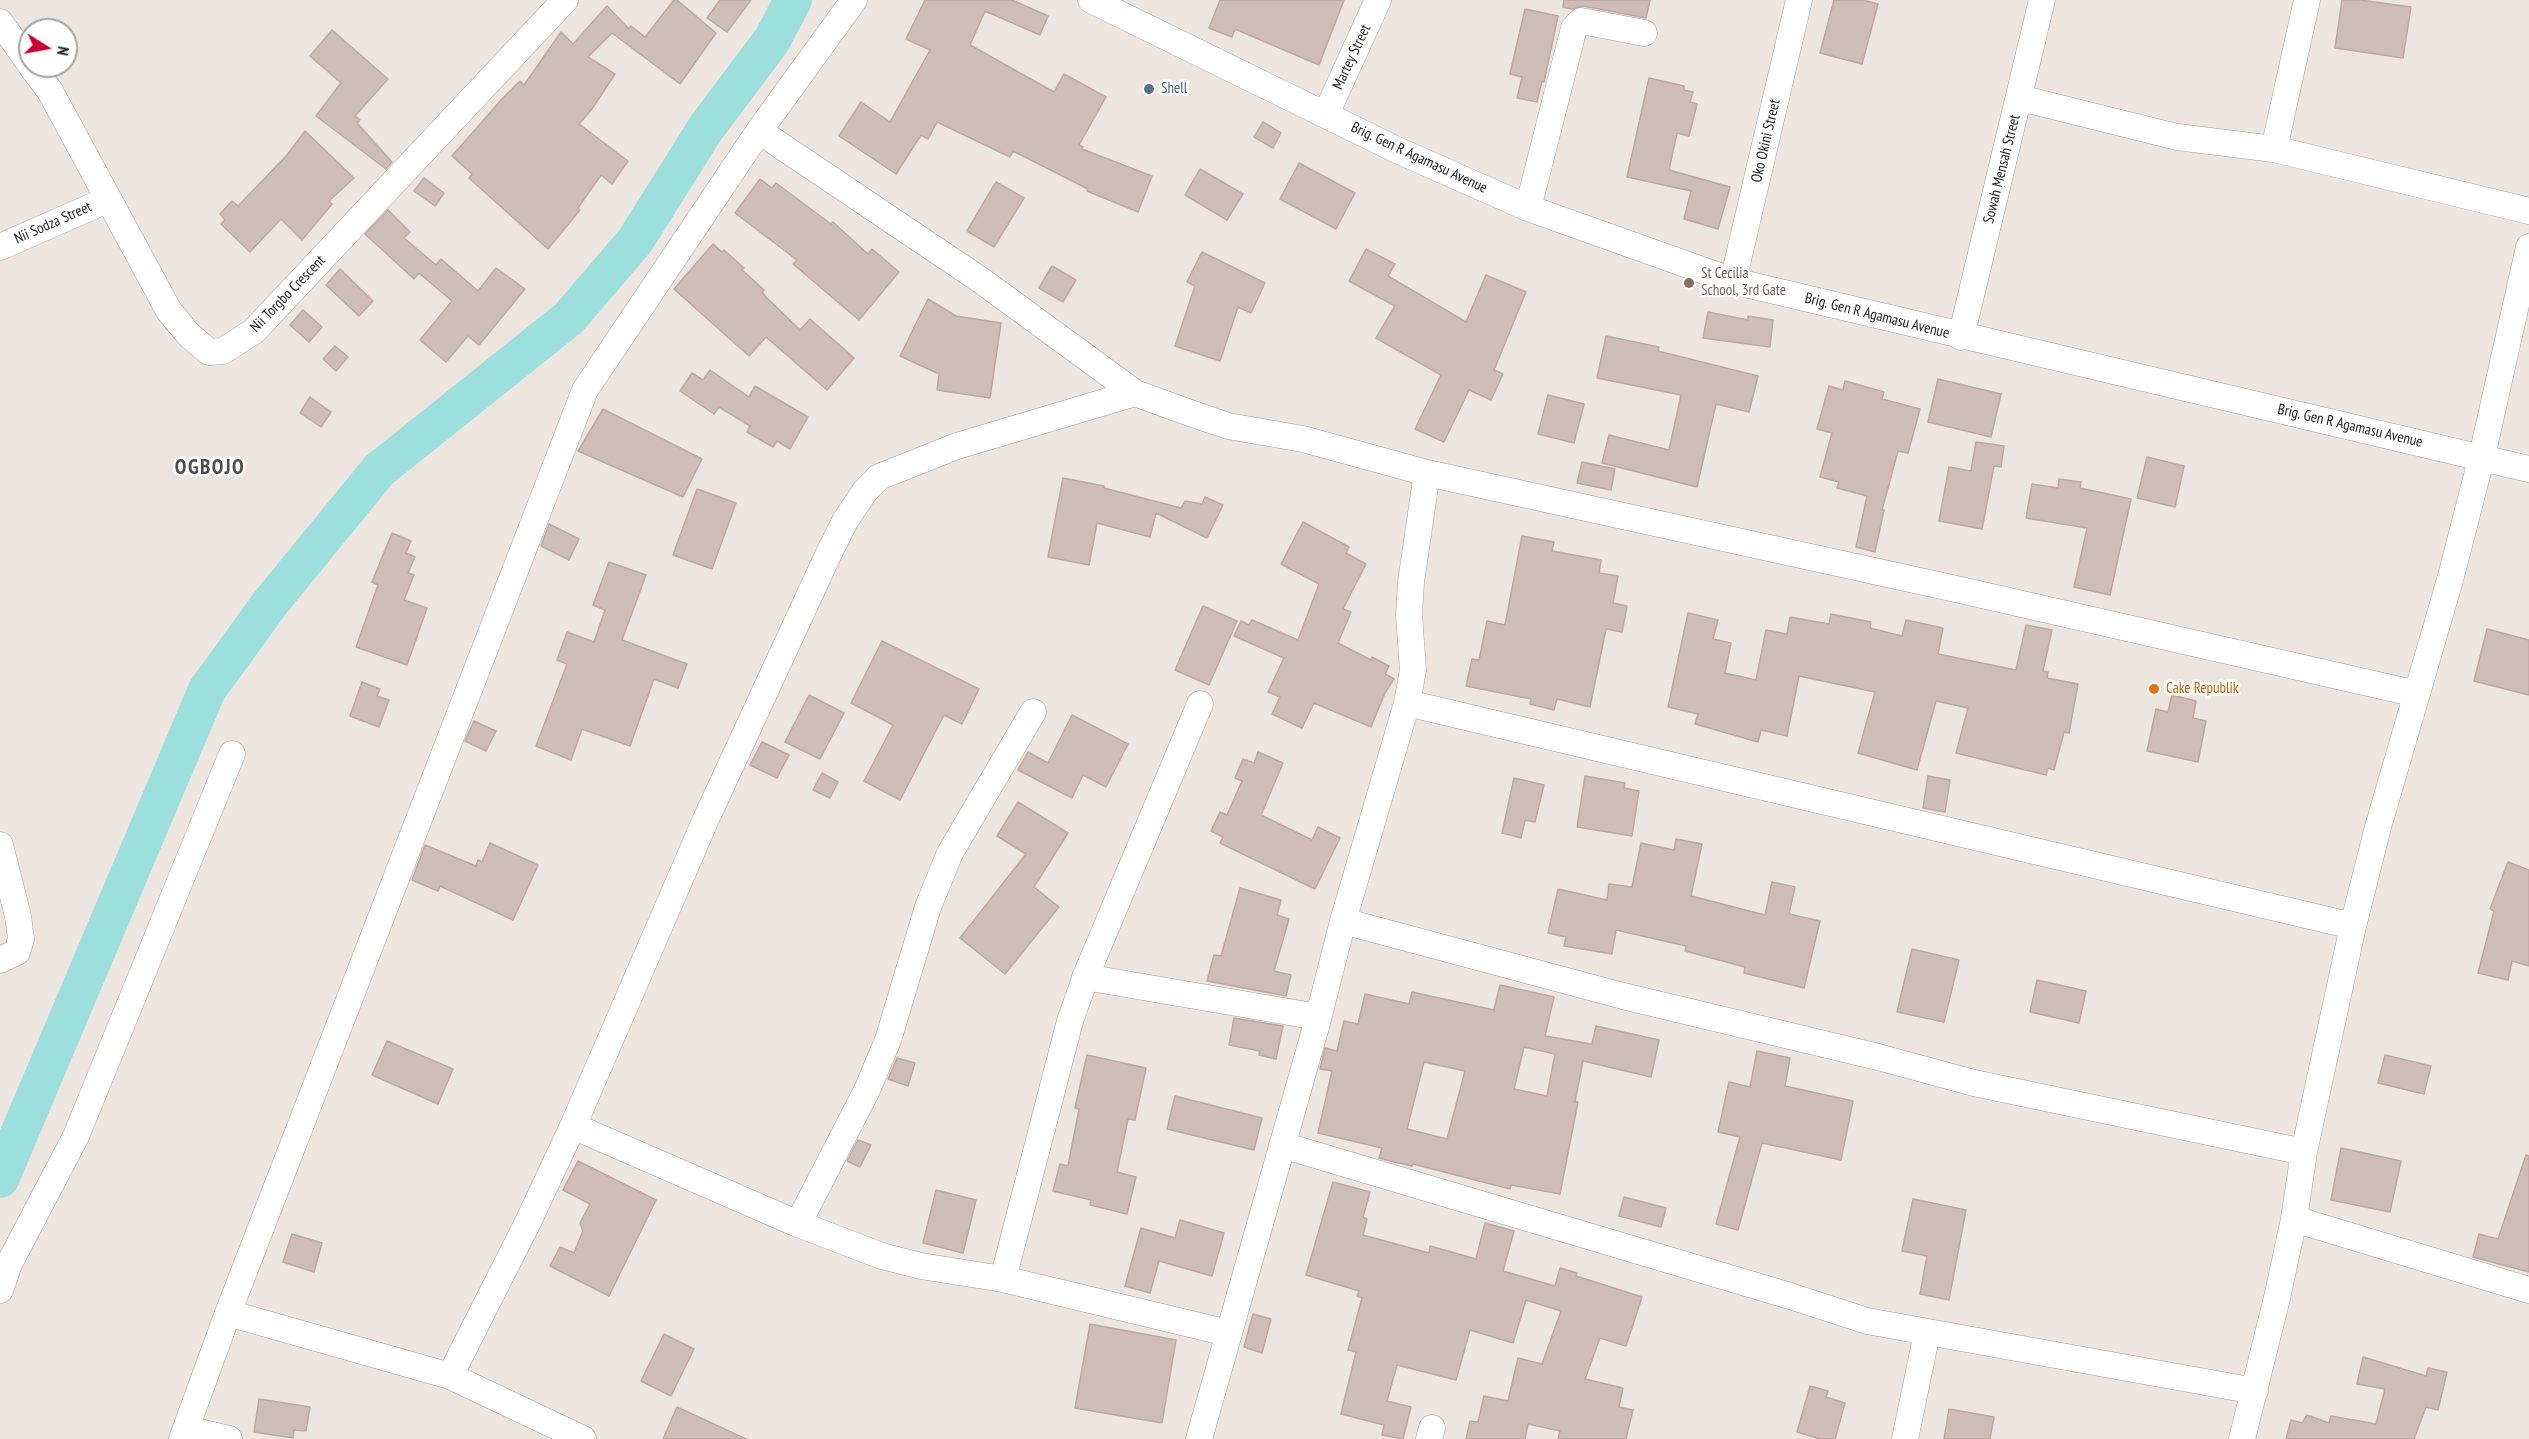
<!DOCTYPE html>
<style>
body{margin:0}
#map{position:relative;width:2529px;height:1439px;overflow:hidden;background:#ede5df;font-family:"PT Sans Narrow",sans-serif}
canvas{display:block}
.north{position:absolute;left:18px;top:18px;width:60px;height:60px;box-sizing:border-box;background:#fff;border:2px solid #a4a4a4;border-radius:50%;rotate:101deg;font-size:16px;font-weight:700;line-height:24px;text-align:center;color:#1b1b1b}
.north::after{content:'';display:block;margin:auto;width:21px;height:27px;background:#c60033;clip-path:polygon(50% 0,100% 100%,50% 72%,0 100%)}
</style>
<div id="map">
<canvas width="2529" height="1439"></canvas>
<div class="north">N</div>
</div>
<script>
const ctx = document.querySelector('canvas').getContext('2d');
ctx.lineJoin = 'round';
const shape = rows => new Path2D(rows.map(r => 'M' + r).join(''));
function strokePath(path, color, width, dash) { ctx.strokeStyle = color; ctx.lineWidth = width; ctx.lineCap = dash ? 'butt' : 'round'; ctx.setLineDash(dash || []); ctx.stroke(path); }
function fill(path, color) { ctx.fillStyle = color; ctx.fill(path, 'evenodd'); }
function label(font, color, halo, rows, align = 'center') {
  ctx.font = font + ' "PT Sans Narrow",sans-serif'; ctx.lineWidth = 5; ctx.setLineDash([]); ctx.textBaseline = 'middle'; ctx.strokeStyle = halo; ctx.fillStyle = color; for (const [text, x, y, turn = 0] of rows) {
    ctx.save(); ctx.translate(x, y); ctx.rotate((+turn || 0) * Math.PI / 180); ctx.textAlign = isNaN(turn) ? turn : align; if (halo) ctx.strokeText(text, 0, 0); ctx.fillText(text, 0, 0); ctx.restore();
  }
}
strokePath(shape([
 [0,1179,207,690,271,602,379,470,569,318,635,241,706,128,772,40,793,0]
]), '#9cdfdd', 38);
const building = shape([
 [674,0,677,0,716,33,680,84,612,33,588,57,615,74,592,109,579,124,628,161,612,184,601,175,578,208,580,210,548,249,469,178,472,174,452,156,502,99,520,81,524,85,561,32,573,44,607,6,629,29,631,26,645,37,674,0],
 [720,0,751,0,727,32,707,18,720,0],
 [925,0,1012,0,1048,16,1040,35,985,11,970,45,1054,92,1064,74,1106,97,1079,145,1083,147,1082,149,1152,176,1138,212,1087,191,1088,189,1013,151,1010,157,937,122,928,139,921,135,896,174,839,136,861,102,890,122,930,50,906,39,925,0],
 [1220,0,1344,0,1319,65,1235,29,1232,37,1209,28,1220,0],
 [1564,0,1650,0,1646,18,1583,6,1572,9,1563,7,1564,0],
 [1834,0,1863,0,1878,4,1862,64,1820,53,1834,0],
 [2342,0,2360,0,2411,7,2403,58,2335,48,2342,0],
 [1525,9,1558,16,1544,82,1542,81,1537,102,1517,98,1522,77,1510,74,1525,9],
 [332,30,388,79,355,116,360,120,357,123,392,162,386,169,316,116,341,83,310,56,332,30],
 [1649,78,1684,86,1684,90,1693,92,1690,102,1697,104,1689,136,1677,133,1669,170,1730,187,1718,229,1684,219,1691,191,1627,177,1649,78],
 [1263,122,1281,133,1273,148,1254,137,1263,122],
 [305,131,354,178,329,201,332,204,302,240,281,219,250,252,221,224,225,220,220,214,232,201,238,206,287,155,305,131],
 [1299,163,1355,193,1336,229,1280,199,1299,163],
 [1200,169,1243,194,1227,220,1185,195,1200,169],
 [424,178,444,193,435,206,414,191,424,178],
 [760,179,772,188,776,183,831,224,833,222,868,254,872,249,899,272,859,320,793,264,797,260,735,213,760,179],
 [996,182,1024,198,994,247,967,231,996,182],
 [388,210,410,232,404,238,436,265,441,259,478,291,496,268,525,289,479,345,468,336,446,362,420,340,452,301,419,273,414,279,365,234,388,210],
 [713,244,722,252,724,250,744,268,742,270,764,290,762,293,800,330,810,319,854,358,827,390,766,337,749,356,674,289,713,244],
 [1366,249,1395,264,1388,276,1466,322,1486,275,1526,292,1494,370,1503,374,1491,400,1469,390,1444,442,1415,429,1441,375,1376,338,1395,306,1349,281,1366,249],
 [1202,252,1265,283,1251,313,1238,307,1220,361,1175,346,1195,286,1187,282,1202,252],
 [1052,266,1076,280,1063,302,1039,288,1052,266],
 [340,269,373,301,359,316,326,285,340,269],
 [928,299,956,316,1001,323,990,398,937,390,939,374,900,356,928,299],
 [303,310,322,327,309,342,290,325,303,310],
 [1708,312,1748,320,1748,316,1773,320,1770,347,1703,338,1708,312],
 [1606,336,1659,347,1658,351,1758,376,1749,412,1716,404,1697,487,1602,463,1609,435,1669,450,1681,395,1597,378,1606,336],
 [335,346,348,357,336,371,323,359,335,346],
 [710,370,749,397,755,386,808,417,790,449,777,441,773,447,747,432,750,426,719,407,714,414,680,391,692,373,703,380,710,370],
 [1938,379,2001,394,1991,437,1928,422,1938,379],
 [1845,381,1884,392,1882,399,1920,409,1908,453,1898,451,1882,510,1884,510,1875,552,1856,547,1867,496,1837,488,1839,482,1820,477,1832,433,1817,429,1829,386,1843,390,1845,381],
 [1548,395,1584,404,1574,443,1538,434,1548,395],
 [310,397,331,412,321,427,300,413,310,397],
 [603,409,702,459,683,497,578,451,603,409],
 [1976,442,2004,446,2001,467,1994,466,1982,529,1939,521,1949,467,1971,471,1976,442],
 [2147,457,2184,466,2175,507,2137,498,2147,457],
 [1582,462,1615,469,1611,490,1577,483,1582,462],
 [1063,478,1104,486,1104,488,1181,508,1185,501,1202,504,1205,497,1223,505,1207,538,1156,513,1150,537,1097,523,1089,565,1048,557,1063,478],
 [2059,479,2081,482,2080,488,2131,499,2110,595,2074,587,2087,528,2026,518,2032,484,2058,488,2059,479],
 [697,489,736,503,712,569,673,555,697,489],
 [1303,522,1349,547,1346,553,1366,564,1343,609,1351,612,1338,643,1371,660,1372,657,1389,666,1385,674,1394,679,1385,693,1371,727,1314,703,1302,728,1272,714,1280,697,1268,692,1284,658,1234,636,1241,621,1249,625,1252,620,1298,640,1319,584,1281,564,1303,522],
 [549,524,579,539,569,560,541,546,549,524],
 [392,533,411,541,406,553,415,557,408,573,414,575,404,600,427,608,407,665,356,647,378,585,372,582,392,533],
 [1522,536,1554,542,1552,551,1601,560,1599,573,1618,576,1613,603,1627,606,1622,632,1606,629,1590,707,1557,699,1554,710,1530,704,1531,699,1466,686,1472,659,1479,660,1487,621,1505,625,1522,536],
 [609,562,646,575,622,640,687,664,678,688,654,679,630,746,582,729,571,760,536,746,567,664,557,660,567,632,594,642,605,610,593,605,609,562],
 [1203,606,1237,621,1209,685,1175,670,1203,606],
 [1688,613,1718,620,1713,639,1731,643,1725,673,1756,680,1766,630,1787,634,1790,617,1829,624,1831,614,1871,622,1870,628,1902,636,1906,620,1943,628,1938,654,2016,670,2026,625,2052,630,2043,671,2048,672,2047,678,2078,684,2069,733,2064,732,2054,770,2048,768,2046,775,1956,753,1968,708,1936,701,1917,770,1858,753,1875,692,1799,676,1787,736,1761,730,1758,742,1695,724,1698,714,1668,707,1688,613],
 [2487,629,2529,640,2529,695,2474,681,2487,629],
 [882,641,979,689,962,724,944,715,900,800,864,781,893,725,851,703,882,641],
 [362,682,380,689,377,696,389,700,379,727,350,716,362,682],
 [809,695,844,713,820,759,785,742,809,695],
 [2172,695,2196,701,2193,718,2206,721,2198,762,2147,751,2156,709,2168,712,2172,695],
 [1072,715,1128,744,1106,787,1083,775,1072,798,1018,770,1028,752,1048,763,1072,715],
 [474,721,496,731,486,751,465,741,474,721],
 [762,742,789,755,777,778,750,765,762,742],
 [1258,752,1283,763,1261,815,1312,840,1318,827,1340,838,1315,889,1220,843,1223,837,1211,831,1220,812,1227,815,1242,781,1235,778,1243,759,1254,763,1258,752],
 [822,773,838,782,830,798,813,790,822,773],
 [1585,776,1625,783,1624,788,1639,791,1632,836,1577,827,1585,776],
 [1928,776,1950,780,1945,812,1923,808,1928,776],
 [1514,778,1544,785,1535,822,1525,820,1521,838,1502,833,1514,778],
 [1018,802,1068,833,1034,887,1059,907,1005,974,960,938,1026,854,997,836,1018,802],
 [1676,839,1702,844,1691,896,1765,915,1772,882,1795,887,1789,914,1820,921,1804,988,1744,973,1745,967,1685,951,1686,946,1616,930,1612,954,1564,946,1566,937,1548,933,1558,889,1607,900,1609,884,1632,887,1641,843,1674,850,1676,839],
 [490,843,538,865,513,920,440,886,438,891,412,880,425,845,476,866,478,860,482,862,490,843],
 [2508,862,2529,870,2529,966,2512,961,2508,980,2478,973,2494,911,2490,909,2508,862],
 [1240,888,1281,900,1277,915,1289,919,1274,971,1291,975,1286,996,1207,981,1214,955,1221,956,1240,888],
 [1912,949,1959,960,1944,1022,1897,1012,1912,949],
 [2037,980,2086,991,2079,1023,2030,1012,2037,980],
 [1500,985,1554,997,1545,1036,1592,1044,1596,1026,1659,1040,1651,1077,1583,1061,1575,1102,1578,1102,1560,1194,1511,1185,1510,1189,1413,1164,1412,1166,1386,1160,1379,1158,1382,1148,1318,1133,1332,1071,1320,1069,1325,1048,1337,1051,1344,1021,1358,1024,1365,994,1409,1004,1412,992,1494,1010,1500,985],
 [1524,1047,1555,1054,1547,1096,1514,1089,1524,1047],
 [1424,1062,1465,1071,1447,1139,1407,1129,1424,1062],
 [1234,1018,1283,1026,1276,1059,1259,1055,1260,1051,1229,1045,1234,1018],
 [387,1041,453,1069,438,1104,372,1075,387,1041],
 [1757,1051,1790,1058,1785,1086,1853,1101,1841,1160,1762,1143,1738,1230,1716,1224,1740,1137,1718,1132,1729,1082,1750,1087,1757,1051],
 [1087,1055,1146,1068,1135,1120,1128,1119,1117,1172,1136,1177,1127,1214,1090,1205,1091,1200,1053,1191,1060,1164,1068,1166,1079,1109,1075,1108,1087,1055],
 [2385,1055,2431,1066,2424,1094,2378,1083,2385,1055],
 [897,1058,915,1063,908,1086,888,1079,897,1058],
 [1175,1096,1262,1118,1254,1150,1167,1129,1175,1096],
 [858,1140,871,1145,860,1167,847,1161,858,1140],
 [2341,1148,2401,1161,2390,1212,2331,1200,2341,1148],
 [2526,1155,2529,1156,2529,1272,2473,1257,2479,1234,2498,1239,2526,1155],
 [578,1161,656,1200,609,1296,550,1266,560,1247,574,1253,583,1231,580,1223,590,1204,563,1190,578,1161],
 [1333,1182,1370,1192,1363,1217,1367,1219,1363,1235,1429,1253,1430,1246,1476,1259,1485,1223,1514,1231,1503,1271,1555,1286,1560,1268,1577,1273,1576,1276,1642,1297,1626,1346,1600,1338,1585,1379,1623,1388,1619,1407,1633,1410,1626,1439,1558,1439,1560,1431,1528,1424,1525,1439,1466,1439,1470,1421,1478,1422,1484,1396,1508,1401,1518,1358,1542,1364,1561,1311,1526,1300,1513,1343,1470,1330,1456,1380,1397,1365,1387,1401,1411,1407,1403,1439,1382,1435,1384,1425,1341,1414,1356,1352,1348,1350,1362,1298,1357,1296,1359,1291,1306,1275,1333,1182],
 [936,1190,976,1200,963,1253,923,1243,936,1190],
 [1624,1197,1666,1208,1661,1227,1619,1216,1624,1197],
 [1913,1199,1966,1210,1949,1300,1920,1294,1927,1256,1902,1251,1913,1199],
 [1180,1220,1224,1233,1212,1276,1159,1261,1150,1293,1125,1286,1141,1228,1175,1238,1180,1220],
 [292,1234,322,1243,314,1272,283,1262,292,1234],
 [1253,1314,1271,1319,1262,1353,1244,1347,1253,1314],
 [1090,1324,1176,1340,1162,1423,1075,1408,1090,1324],
 [664,1334,694,1349,671,1396,641,1381,664,1334],
 [2363,1357,2426,1376,2428,1368,2447,1372,2438,1410,2426,1407,2414,1439,2286,1439,2291,1420,2302,1423,2307,1415,2329,1423,2331,1416,2376,1424,2385,1389,2357,1384,2363,1357],
 [1810,1386,1828,1391,1826,1397,1845,1403,1835,1439,1820,1439,1797,1432,1810,1386],
 [259,1399,310,1407,306,1431,294,1430,293,1438,254,1432,259,1399],
 [677,1407,746,1439,663,1439,677,1407],
 [1949,1409,1994,1417,1990,1439,1944,1439,1949,1409]
]);
fill(building, '#cdbcb8');
strokePath(building, '#c0a7a1', 1.5);
const minor = shape([
 [1091,0,1397,150,1528,208,1733,281,2529,469],
 [0,22,30,64],
 [31,66,50,91,169,311,189,335,209,352,223,351,254,331,565,0],
 [2020,98,2177,137,2274,149,2529,211],
 [1326,114,1378,0],
 [759,131,982,281,1135,393,1190,413,1228,426,1303,439,1427,473,1956,589,2417,694],
 [2274,149,2307,0],
 [1528,208,1574,28,1581,21,1587,22,1644,33],
 [0,247,107,200],
 [1733,281,1799,0],
 [1961,337,2042,0],
 [1407,703,2353,926],
 [0,845,18,916,21,939,17,952,0,960],
 [1343,921,1623,996,1878,1057,1974,1083,2304,1152],
 [1085,977,1318,1017],
 [573,1126,798,1224,882,1256,921,1266,1003,1279,1228,1333],
 [1282,1145,1790,1296,1867,1321,2255,1391],
 [2294,1219,2529,1290],
 [798,1224,867,1090,888,1040,928,907,950,853,1033,712],
 [1003,1279,1070,1021,1087,973,1200,704],
 [0,1290,9,1264,76,1136,232,754],
 [228,1313,450,1376,583,1439],
 [450,1376,528,1222,573,1126,706,819,829,553,845,521,865,491,879,477,957,446,1135,393],
 [186,1429,229,1439],
 [182,1439,228,1313,585,390,759,131,854,0],
 [1199,1439,1317,1023,1343,921,1407,703,1413,670,1409,615,1411,582,1427,473],
 [1429,1439,1432,1428],
 [1905,1439,1927,1333],
 [2242,1439,2277,1298,2294,1219,2304,1152,2353,926,2378,827,2450,580,2482,456,2529,247]
]);
strokePath(minor, '#9f9f9f', 27);
strokePath(minor, '#fff', 26);
for (const [x, y, r, color] of [
 [1149,89,6,"#5c6f8a"],
 [1689,283,6,"#8d6e63"],
 [2154,689,6,"#e8710a"]
]) { const dot = new Path2D(); dot.arc(x, y, r, 0, 2 * Math.PI); ctx.fillStyle = color; ctx.fill(dot); strokePath(dot, '#fff', 2); }
label('15px', '#1b1b1b', '#fff', [
 ["Martey Street",1352,57,-65],
 ["Oko Okini Street",1766,141,-77],
 ["Brig. Gen R Agamasu Avenue",1419,158,25],
 ["Sowah Mensah Street",2002,169,-76],
 ["Nii Sodza Street",53,223,-24],
 ["Nii Torgbo Crescent",288,294,-46],
 ["Brig. Gen R Agamasu Avenue",1877,316,14],
 ["Brig. Gen R Agamasu Avenue",2350,426,13]
]);
label('15px', '#4e5e75', '#fff', [
 ["Shell",1161,89]
], 'left');
label('15px', '#785e54', '#fff', [
 ["St Cecilia",1701,274],
 ["School, 3rd Gate",1701,291]
], 'left');
label('15px', '#c56008', '#fff', [
 ["Cake Republik",2166,689]
], 'left');
ctx.letterSpacing = '1.5px';
label('bold 21px', '#4e4e4e', '#fff', [
 ["OGBOJO",210,468]
]);
ctx.letterSpacing = '0px';
</script>
